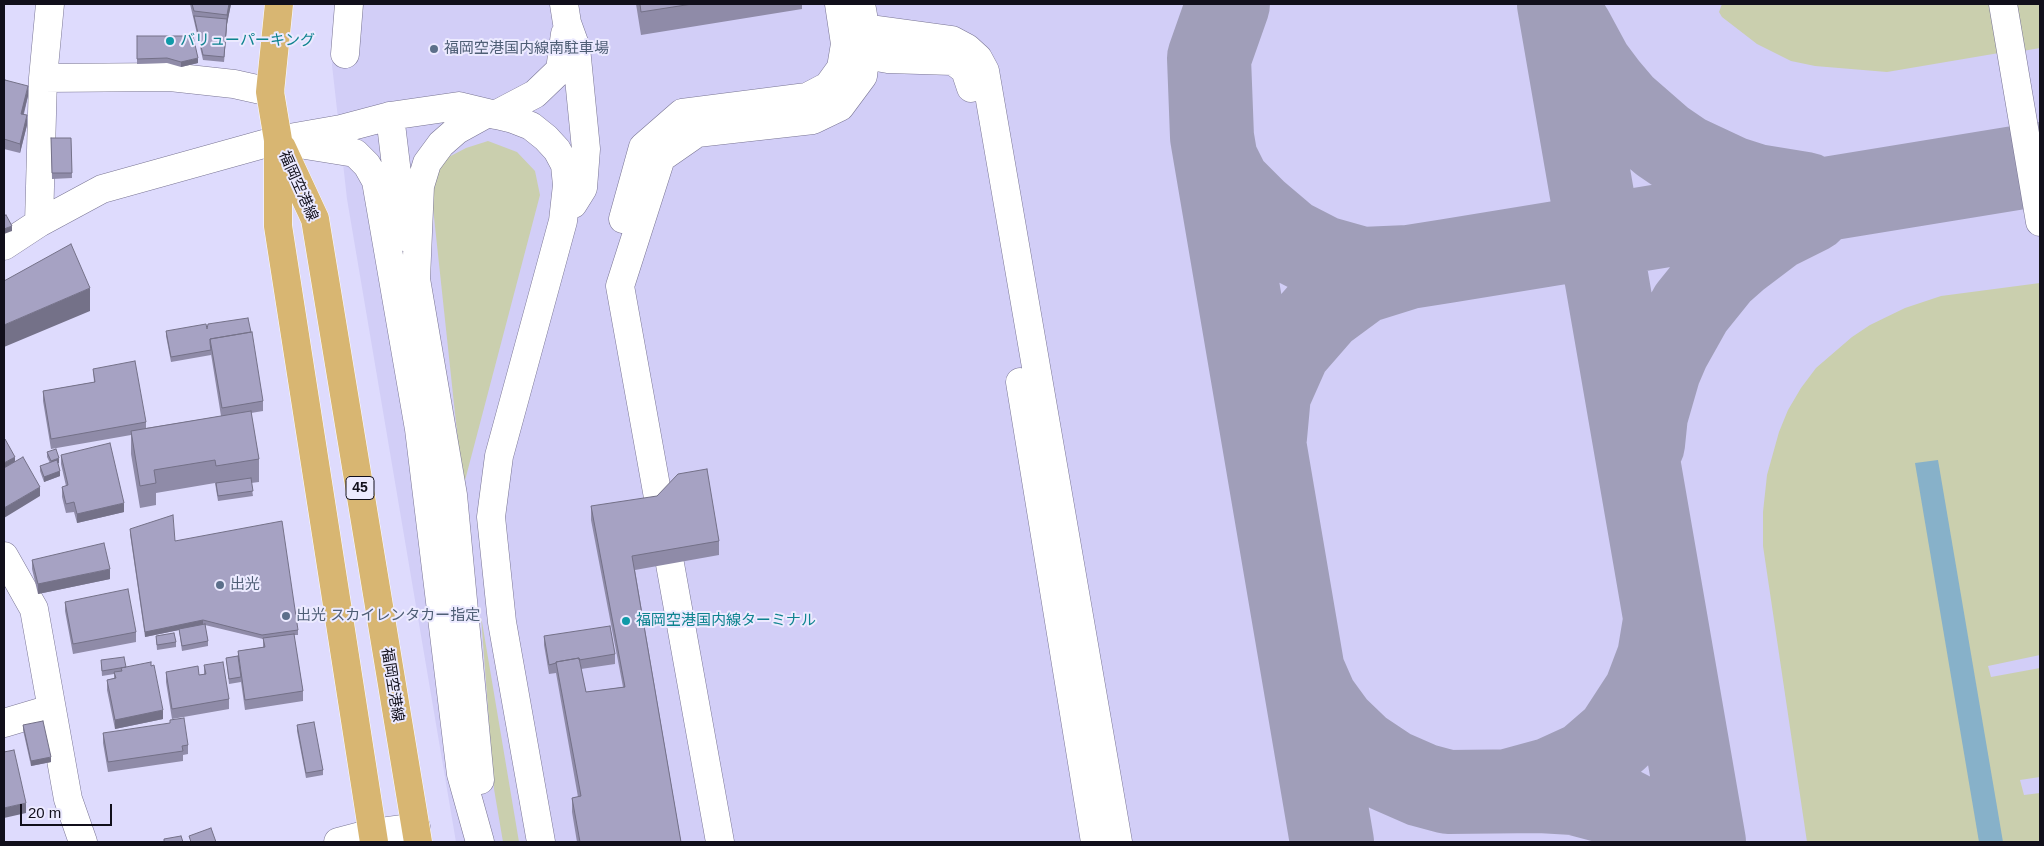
<!DOCTYPE html>
<meta charset="utf-8">
<style>
body{margin:0}
#map{position:relative;width:2044px;height:846px;overflow:hidden;background:#dedbfd;font-family:Helvetica,sans-serif}
canvas{display:block}
.frame{position:absolute;inset:0;border:5px solid #110f1b;pointer-events:none}
.scale{position:absolute;left:20px;top:804px;width:92px;height:22px;box-sizing:border-box;border:2px solid #110f1b;border-top:0;padding-left:6px;font-size:15px;line-height:18px;white-space:nowrap;color:#110f1b;-webkit-text-stroke:4px #eceaff;paint-order:stroke}
</style>
<div id="map">
<canvas width="2044" height="846"></canvas>
<div class="frame"></div>
<div class="scale">20 m</div>
</div>
<script>
const ctx = document.querySelector('canvas').getContext('2d');
ctx.lineJoin = 'round';
function fill(path, color) { ctx.fillStyle = color; ctx.fill(path, 'evenodd'); }
const shape = rows => new Path2D(rows.map(r => 'M' + r).join(''));
function strokePath(path, color, width, dash) { ctx.strokeStyle = color; ctx.lineWidth = width; ctx.lineCap = dash ? 'butt' : 'round'; ctx.setLineDash(dash || []); ctx.stroke(path); }
function label(font, color, halo, rows, align = 'center') {
  ctx.font = font + ' Helvetica,"Noto Sans JP",sans-serif'; ctx.lineWidth = 4; ctx.setLineDash([]); ctx.textBaseline = 'middle'; ctx.strokeStyle = halo; ctx.fillStyle = color; for (const [text, x, y, turn = 0] of rows) {
    ctx.save(); ctx.translate(x, y); ctx.rotate((+turn || 0) * Math.PI / 180); ctx.textAlign = isNaN(turn) ? turn : align; if (halo) ctx.strokeText(text, 0, 0); ctx.fillText(text, 0, 0); ctx.restore();
  }
}
fill(shape([
 [337,4,2040,4,2040,842,456,842,347,199,332,65]
]), '#d2cef7');
fill(shape([
 [1722,4,1990,4,1999,53,1887,72,1815,66,1791,61,1757,44,1722,17,1719,12],
 [2009,4,2040,4,2040,48,2017,52],
 [488,141,517,152,535,171,540,195,463,488,431,189,443,160,466,148],
 [2040,283,2040,655,1988,666,1991,677,2040,668,2040,777,2020,780,2024,795,2040,793,2040,842,1807,842,1763,546,1763,512,1767,475,1779,432,1788,410,1801,388,1816,368,1852,337,1870,325,1905,308,1941,296],
 [481,616,519,842,503,842,494,789]
]), '#cacfae');
fill(shape([
 [1938,460,2003,842,1979,842,1915,463]
]), '#87b1c9');
strokePath(shape([
 [1228,4,1209,58,1212,137,1332,842],
 [1559,4,1704,842],
 [1571,30,1591,67,1606,87,1623,107,1662,141,1684,156,1731,178,1756,186,1805,194],
 [1216,160,1229,186,1255,212,1288,240,1323,258,1362,269,1409,267,1447,261,2040,164],
 [1265,437,1269,394,1289,349,1323,310,1361,282,1409,267],
 [1643,444,1646,415,1659,370,1668,349,1691,308,1720,272,1737,257,1774,229,1810,211],
 [1305,676,1316,701,1335,727,1360,751,1390,771,1422,785,1448,792,1540,791,1574,793,1608,802,1643,820,1672,842],
 [1508,791,1552,779,1587,763,1617,737,1645,694,1659,657,1665,621]
]), '#a09eb9', 84);
const minor = shape([
 [564,4,567,23,576,48,586,149,583,188,573,204],
 [2003,4,2040,222],
 [849,26,952,40,967,48,978,58,985,71,1118,842],
 [848,52,888,59,953,61,965,70,971,88],
 [345,54,349,4],
 [43,78,170,77,234,84,270,92],
 [495,115,535,94,560,70,565,34],
 [390,116,402,215,408,238],
 [299,144,355,153,367,165,376,181,419,429,461,774,480,842],
 [623,219,643,147,682,113,807,97,828,86,841,68,845,44,839,4],
 [39,223,43,78,50,4],
 [4,246,39,223,102,189,278,140,341,129,390,116,459,106,513,119,531,126,546,138,557,150,565,165,567,185,563,221,499,456,491,517,502,622,541,842],
 [1020,382,1095,842],
 [4,556,34,609,68,799,83,842],
 [4,723,51,709],
 [480,780,453,495,416,279,420,186,427,163,441,144,457,130,486,114],
 [338,842,372,833,416,827],
 [720,842,620,286,661,158,697,133,813,120,840,107,863,76,867,38,861,4]
]);
const major = shape([
 [279,4,270,92,278,140,278,226,374,842],
 [282,148,315,219,418,842]
]);
strokePath(minor, '#797594', 29);
strokePath(major, '#fff', 29);
strokePath(minor, '#fff', 28);
strokePath(major, '#d8b672', 28);
fill(shape([
 [190,4,231,4,227,24,224,62,203,60,194,21],
 [636,4,802,4,802,9,641,35],
 [137,36,198,63,181,67,167,63,137,64],
 [4,83,28,96,24,114,27,125,20,153,4,149],
 [51,138,71,138,72,178,52,179],
 [207,329,263,401,263,411,251,413,259,459,259,482,251,483,253,496,218,501,215,483,156,493,156,505,140,508,131,454,131,435,51,449,43,401,43,391,94,382,93,369,146,422,146,428,221,416,211,354,211,355,171,362,166,336,166,331],
 [47,452,59,463,58,463,60,476,44,482,40,471,40,466,50,463,47,457],
 [61,455,124,512,77,523,74,512,66,513,62,497,62,487,66,486,61,464],
 [591,506,719,541,719,555,635,570,681,842,577,842,572,812,572,798,578,797,556,673,549,674,544,645,544,636,615,654,615,664,581,669,586,692,623,687,591,520],
 [130,529,175,541,298,630,298,635,294,635,303,691,303,701,245,710,241,682,229,684,226,658,238,656,238,651,263,647,263,639,205,625,208,641,208,646,182,651,179,630,145,637,130,534],
 [32,560,110,579,38,594,32,569],
 [65,602,136,632,136,642,73,654,65,611],
 [156,636,176,642,176,647,157,650],
 [101,660,126,667,163,719,115,729,107,690,107,680,114,678,114,674,102,676],
 [204,665,229,699,229,709,172,719,166,682,166,672,199,675,204,674],
 [23,725,51,762,31,766,23,730],
 [297,725,323,770,323,775,306,778,297,731],
 [103,733,188,745,188,754,183,755,183,761,108,772,103,743]
]), '#8f8ba8');
fill(shape([
 [229,4,231,4,227,24,224,62,227,15],
 [198,58,198,63,181,67,181,62],
 [28,86,28,96,21,123,21,114],
 [27,115,27,125,20,153,20,144],
 [12,226,12,231,4,234,4,229],
 [90,288,90,311,4,347,4,325],
 [15,457,15,462,4,468,4,463],
 [59,458,59,463,51,466,51,461],
 [60,471,60,476,44,482,44,477],
 [40,487,40,496,4,518,4,508],
 [124,503,124,512,77,523,77,514],
 [110,569,110,579,38,594,38,584],
 [203,620,203,625,145,637,145,632],
 [163,710,163,719,115,729,115,720],
 [51,757,51,762,31,766,31,761],
 [26,803,26,813,4,818,4,808]
]), '#747188');
const building = shape([
 [192,4,229,4,227,15,194,11,192,4],
 [640,4,692,4,641,12,640,4],
 [194,16,227,19,224,57,203,55,194,16],
 [137,36,193,36,198,58,181,62,167,58,137,59,137,36],
 [5,80,28,86,21,114,27,115,20,144,4,139,4,83,5,80],
 [51,138,71,138,72,173,52,173,51,138],
 [6,215,12,226,4,229,4,216,6,215],
 [71,244,90,288,4,325,4,281,71,244],
 [248,318,251,332,210,339,210,343,211,350,171,357,166,331,206,324,207,329,208,324,248,318],
 [252,332,263,401,222,408,210,339,252,332],
 [135,361,146,422,51,439,43,391,95,382,93,369,135,361],
 [251,411,259,459,216,466,215,460,154,470,156,483,140,486,131,431,251,411],
 [4,439,5,439,15,457,4,463,4,439],
 [110,443,124,503,77,514,74,502,66,504,62,487,68,485,61,455,110,443],
 [56,449,59,458,51,461,47,452,56,449],
 [23,457,40,487,4,508,4,468,23,457],
 [57,460,60,471,44,477,40,466,57,460],
 [707,469,719,541,632,556,681,842,580,842,572,798,581,796,556,662,579,658,586,692,625,687,591,506,657,496,678,474,707,469],
 [251,478,253,491,218,496,216,483,251,478],
 [173,515,175,541,282,521,298,630,262,635,203,620,145,632,130,529,173,515],
 [104,543,110,569,38,584,32,560,104,543],
 [128,589,136,632,73,644,65,602,128,589],
 [205,624,208,641,182,646,179,629,205,624],
 [610,626,615,654,579,660,579,658,556,662,556,663,549,665,544,636,610,626],
 [174,633,176,642,157,645,156,636,174,633],
 [294,634,303,691,245,700,238,651,265,647,263,638,294,634],
 [238,656,241,677,229,679,226,658,238,656],
 [124,657,126,667,102,671,101,660,124,657],
 [151,662,151,666,154,665,163,710,115,720,107,680,116,678,114,672,122,671,121,668,151,662],
 [223,662,229,699,172,709,166,672,198,666,199,675,206,674,204,665,223,662],
 [184,718,188,745,182,746,183,751,108,762,103,733,170,723,170,720,184,718],
 [43,721,51,757,31,761,23,725,43,721],
 [314,722,323,770,306,773,297,725,314,722],
 [14,750,26,803,4,808,4,752,14,750],
 [211,828,216,842,191,842,189,836,211,828],
 [181,836,183,842,164,842,164,839,181,836]
]);
fill(building, '#a6a2c3');
strokePath(building, '#747188', 1);
for (const [x, y, r, color] of [
 [170,41,5,"#0f9aa8"],
 [434,49,5,"#5c6f8a"],
 [220,585,5,"#5c6f8a"],
 [286,616,5,"#5c6f8a"],
 [626,621,5,"#0f9aa8"]
]) { const dot = new Path2D(); dot.arc(x, y, r, 0, 2 * Math.PI); ctx.fillStyle = color; ctx.fill(dot); strokePath(dot, '#eceaff', 2); }
for (const [x, y, w] of [
 [360,488,28]
]) { const box = new Path2D(); box.roundRect(x - w / 2, y - 11.5, w, 23, 4); ctx.fillStyle = '#eceaff'; ctx.fill(box); strokePath(box, '#110f1b', 1); }
label('bold 14px', '#110f1b', null, [
 ["45",360,488]
]);
label('15px', '#0d838f', '#eceaff', [
 ["バリューパーキング",180,41],
 ["福岡空港国内線ターミナル",636,621]
], 'left');
label('15px', '#4e5e75', '#eceaff', [
 ["福岡空港国内線南駐車場",444,49],
 ["出光",230,585],
 ["出光 スカイレンタカー指定",296,616]
], 'left');
label('15px', '#110f1b', '#eceaff', [
 ["福岡空港線",298,186,66],
 ["福岡空港線",392,685,81]
]);
</script>
